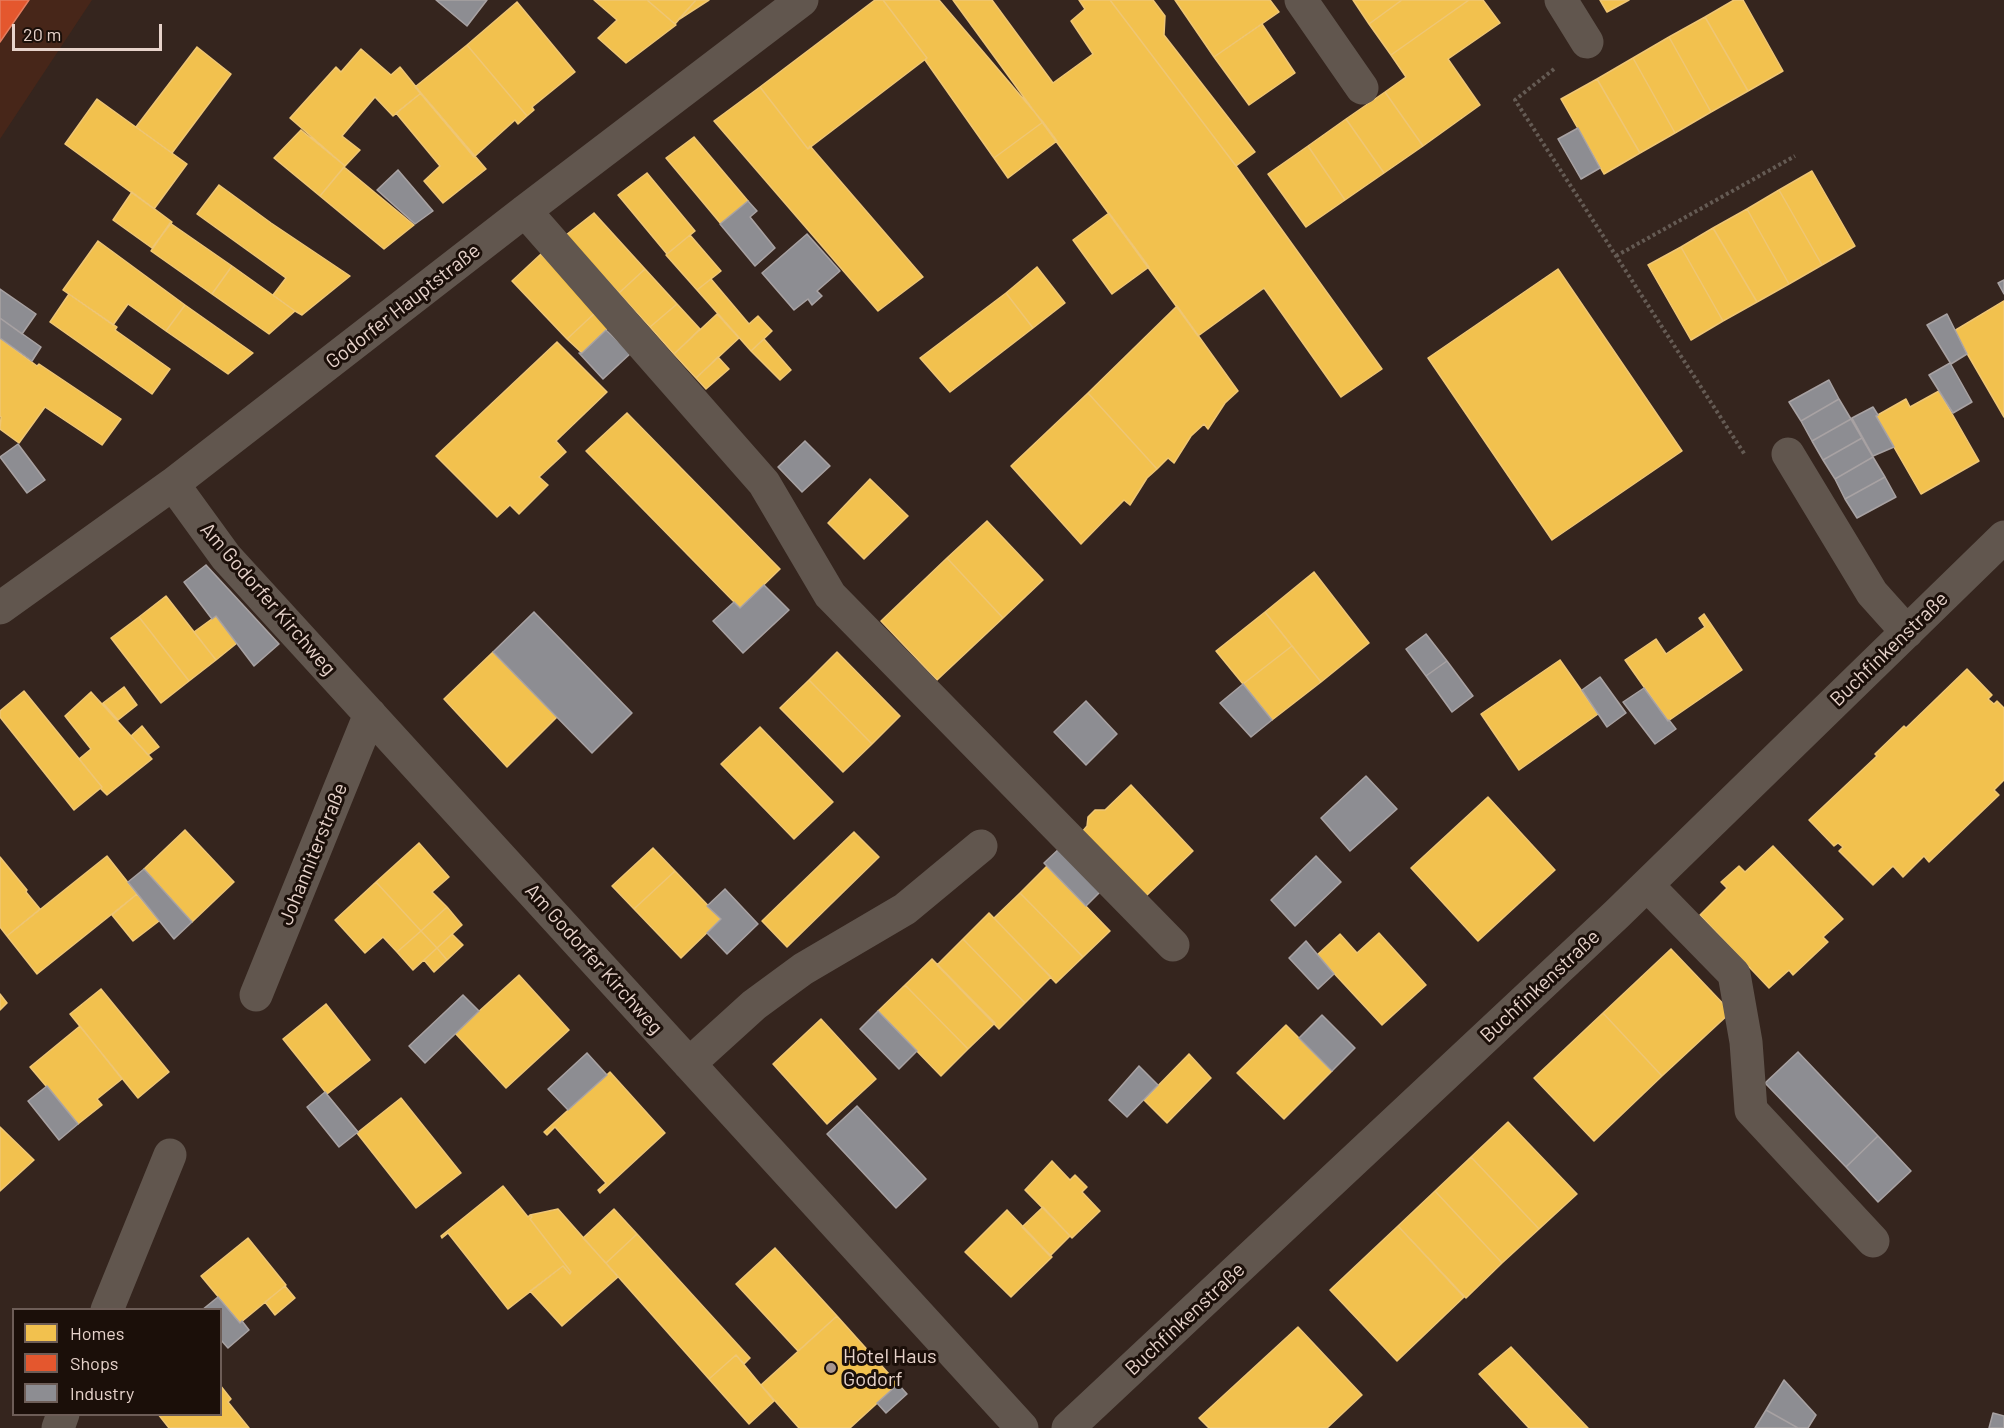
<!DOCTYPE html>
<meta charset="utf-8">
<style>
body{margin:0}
#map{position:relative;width:2004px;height:1428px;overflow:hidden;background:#35251e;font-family:Barlow,sans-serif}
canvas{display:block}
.legend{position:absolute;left:12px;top:1308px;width:210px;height:108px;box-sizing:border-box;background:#1b0f09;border:2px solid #6d5d57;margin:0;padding:8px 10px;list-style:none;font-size:18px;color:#e7d3cb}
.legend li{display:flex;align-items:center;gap:12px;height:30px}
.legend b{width:30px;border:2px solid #6d5d57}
.scale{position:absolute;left:12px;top:24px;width:150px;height:27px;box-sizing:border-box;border:3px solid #e7d3cb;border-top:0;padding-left:8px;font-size:18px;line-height:21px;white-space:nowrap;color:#e7d3cb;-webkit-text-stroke:4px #1b0f09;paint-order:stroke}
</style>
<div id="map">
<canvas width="2004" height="1428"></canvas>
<ul class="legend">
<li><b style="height:16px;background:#f2c14e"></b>Homes</li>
<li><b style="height:16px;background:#e4572e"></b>Shops</li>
<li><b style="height:16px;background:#8d8d92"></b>Industry</li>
</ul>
<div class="scale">20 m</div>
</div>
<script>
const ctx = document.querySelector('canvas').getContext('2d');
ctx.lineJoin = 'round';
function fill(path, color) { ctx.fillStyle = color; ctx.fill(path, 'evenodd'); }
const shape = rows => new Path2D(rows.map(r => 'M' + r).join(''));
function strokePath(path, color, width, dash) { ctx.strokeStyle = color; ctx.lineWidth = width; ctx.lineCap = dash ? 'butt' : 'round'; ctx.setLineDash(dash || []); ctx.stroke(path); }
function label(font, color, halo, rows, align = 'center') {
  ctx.font = font + ' Barlow,sans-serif'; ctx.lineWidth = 6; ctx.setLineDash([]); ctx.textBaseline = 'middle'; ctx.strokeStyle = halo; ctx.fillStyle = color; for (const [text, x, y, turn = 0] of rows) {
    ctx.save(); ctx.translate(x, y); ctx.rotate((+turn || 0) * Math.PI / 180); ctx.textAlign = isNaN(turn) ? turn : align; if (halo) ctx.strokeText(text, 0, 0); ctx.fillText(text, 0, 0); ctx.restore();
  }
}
fill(shape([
 [0,0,92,0,0,139]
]), '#472619');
const homes = shape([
 [594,0,647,0,676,25,626,63,598,38,617,20,594,0],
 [647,0,696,0,675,24,647,0],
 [696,0,709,0,678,20,696,0],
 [875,0,883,0,927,58,808,149,760,87,875,0],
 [883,0,939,0,1043,122,994,158,925,60,927,58,883,0],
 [953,0,992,0,1053,83,1093,54,1071,21,1085,9,1079,0,1110,0,1236,166,1382,369,1341,397,1264,288,1198,336,953,0],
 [1110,0,1153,0,1165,16,1164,35,1255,152,1236,166,1110,0],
 [1175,0,1270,0,1279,12,1214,57,1175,0],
 [1353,0,1402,0,1369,24,1353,0],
 [1402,0,1469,0,1391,55,1369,24,1402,0],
 [1469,0,1483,0,1500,23,1448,59,1480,105,1423,146,1385,92,1406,77,1391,55,1469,0],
 [1600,0,1629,0,1607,12,1600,0],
 [1734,0,1743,0,1783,71,1748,91,1705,17,1734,0],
 [517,2,575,72,532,107,534,110,527,116,467,45,517,2],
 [1705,17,1748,91,1711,112,1669,37,1705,17],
 [1262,24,1295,73,1249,105,1214,57,1262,24],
 [1669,37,1711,112,1675,133,1633,58,1669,37],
 [467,45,527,116,518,124,515,120,474,157,415,87,467,45],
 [197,47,231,74,172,153,136,127,197,47],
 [361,49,391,75,400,67,421,93,393,116,375,97,342,136,360,150,345,166,290,118,336,67,341,72,361,49],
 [1633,58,1675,133,1640,153,1597,79,1633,58],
 [1597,79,1640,153,1604,174,1561,99,1597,79],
 [760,87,808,149,810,146,923,277,878,311,714,121,760,87],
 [1385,92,1423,146,1384,173,1346,119,1385,92],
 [421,93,486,169,443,203,424,181,440,166,396,113,421,93],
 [97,99,187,164,154,209,65,144,97,99],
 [1346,119,1384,173,1345,200,1308,146,1346,119],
 [1043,122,1057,141,1008,178,994,158,1043,122],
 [301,130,345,166,320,196,274,158,301,130],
 [694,137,748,201,721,224,666,158,694,137],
 [1308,146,1345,200,1306,227,1268,174,1308,146],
 [344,167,414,225,384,249,320,196,344,167],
 [1812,171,1855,246,1822,265,1779,190,1812,171],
 [647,173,695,231,667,254,618,195,647,173],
 [219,185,271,223,350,276,302,315,295,311,273,295,286,278,197,214,219,185],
 [1779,190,1822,265,1789,284,1747,209,1779,190],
 [132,192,172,222,152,248,113,220,132,192],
 [1747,209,1789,284,1757,302,1713,228,1747,209],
 [594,213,645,269,619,293,566,235,594,213],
 [1109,213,1149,267,1112,294,1073,240,1109,213],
 [170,223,232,266,212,294,151,251,170,223],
 [1713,228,1757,302,1723,321,1681,247,1713,228],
 [690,235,721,271,697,290,666,255,690,235],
 [98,241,185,305,166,331,128,304,113,325,63,290,98,241],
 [1681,247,1723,321,1691,340,1648,265,1681,247],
 [541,254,596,312,567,339,512,281,541,254],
 [232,266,295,311,269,334,212,294,232,266],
 [1037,267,1065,303,1033,328,1006,293,1037,267],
 [645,269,677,304,650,327,619,293,645,269],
 [1558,269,1682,451,1552,540,1428,358,1558,269],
 [711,279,749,324,758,316,772,331,751,351,697,290,711,279],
 [1006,293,1033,328,950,392,920,358,1006,293],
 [69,294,117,327,115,330,170,369,152,394,50,322,69,294],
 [2004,301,2004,417,1954,331,2004,301],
 [677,304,700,329,674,354,650,327,677,304],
 [185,305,253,353,228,374,166,331,185,305],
 [1177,306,1238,391,1225,403,1208,429,1204,424,1191,436,1174,463,1168,458,1157,469,1088,393,1177,306],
 [596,312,610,326,582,353,567,339,596,312],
 [717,314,739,338,696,378,674,354,717,314],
 [0,338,37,366,39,364,121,419,102,445,45,407,19,443,0,429,1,417,0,416,0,338],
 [764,339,791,370,780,380,751,351,764,339],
 [557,342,607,392,556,441,566,452,539,477,548,485,519,514,510,505,497,517,436,456,557,342],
 [718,357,729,369,706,389,696,378,718,357],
 [1939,391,1979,461,1921,494,1876,416,1906,399,1910,407,1939,391],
 [1088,393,1157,469,1147,478,1130,505,1124,500,1081,544,1011,466,1088,393],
 [627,413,780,569,740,608,586,451,627,413],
 [870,479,908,516,864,559,828,523,870,479],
 [987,521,1043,580,1003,618,947,558,987,521],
 [947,558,1003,618,937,680,881,621,947,558],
 [1314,572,1369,643,1321,682,1265,612,1314,572],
 [166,596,216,660,189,681,139,617,166,596],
 [1265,612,1292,646,1243,684,1216,651,1265,612],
 [1704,614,1742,670,1668,721,1625,660,1656,639,1666,654,1705,627,1699,618,1704,614],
 [216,616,237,643,216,660,194,632,216,616],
 [139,617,189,681,161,703,111,638,139,617],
 [1292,646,1321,682,1272,720,1243,684,1292,646],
 [493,652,557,717,507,767,444,699,493,652],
 [837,652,900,716,872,744,809,680,837,652],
 [1560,660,1598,714,1519,770,1481,714,1560,660],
 [1967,669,1992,695,1988,699,1994,704,1997,701,2004,708,2004,780,1994,790,1999,795,1929,862,1924,856,1903,877,1893,866,1873,885,1839,851,1843,847,1838,843,1834,846,1809,820,1877,756,1875,754,1904,726,1906,728,1967,669],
 [809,680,872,744,843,772,780,708,809,680],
 [124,687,137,705,118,720,103,703,124,687],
 [24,691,102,787,74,810,0,717,0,711,24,691],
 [91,692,152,759,107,795,101,789,102,787,79,759,91,749,65,716,91,692],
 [142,726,159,747,148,755,131,736,142,726],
 [760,727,833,802,794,839,721,764,760,727],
 [1131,785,1193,851,1145,897,1082,832,1087,826,1088,817,1095,810,1105,810,1131,785],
 [1488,797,1555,870,1478,941,1411,868,1488,797],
 [185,830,234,882,192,922,144,869,185,830],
 [854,832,879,857,787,947,762,921,854,832],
 [419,843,449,877,432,892,447,907,421,931,376,882,419,843],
 [1773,846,1843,919,1823,937,1828,942,1793,975,1789,970,1769,988,1700,915,1727,888,1721,882,1739,866,1745,872,1773,846],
 [653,848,675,871,634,909,612,886,653,848],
 [107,856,137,894,37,974,7,936,107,856],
 [0,857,27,890,26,892,40,909,7,936,0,927,0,857],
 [1047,866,1110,931,1083,957,1020,893,1047,866],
 [675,871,721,919,681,958,634,909,675,871],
 [376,882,421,931,397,952,383,937,365,953,335,920,376,882],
 [1020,893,1083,957,1056,983,994,918,1020,893],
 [137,894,159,921,133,941,112,915,137,894],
 [447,907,462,925,437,948,421,931,447,907],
 [989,913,1051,977,1025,1003,963,939,989,913],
 [421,931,437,948,413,970,397,952,421,931],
 [1379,933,1426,985,1382,1025,1317,955,1340,934,1357,953,1379,933],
 [452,934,463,945,447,960,437,948,452,934],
 [963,939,1025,1003,999,1029,937,965,963,939],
 [437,948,447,960,434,972,424,960,437,948],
 [1671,949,1731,1012,1662,1076,1603,1013,1671,949],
 [932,959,995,1023,968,1049,905,985,932,959],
 [519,975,569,1030,506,1088,455,1033,519,975],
 [905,985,968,1049,941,1076,878,1011,905,985],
 [101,989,169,1072,138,1098,70,1014,101,989],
 [0,994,7,1003,0,1010,0,994],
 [326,1004,370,1060,327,1094,283,1039,326,1004],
 [1603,1013,1662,1076,1594,1141,1534,1078,1603,1013],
 [821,1019,876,1079,827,1124,773,1064,821,1019],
 [1286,1025,1332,1071,1284,1119,1237,1073,1286,1025],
 [80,1026,122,1079,97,1099,102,1105,78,1124,30,1067,80,1026],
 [1189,1054,1211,1078,1167,1123,1144,1100,1189,1054],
 [610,1072,665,1133,600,1193,598,1190,606,1183,555,1127,547,1135,544,1132,610,1072],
 [401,1098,461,1173,416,1208,357,1133,401,1098],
 [1508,1122,1577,1194,1539,1229,1471,1157,1508,1122],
 [0,1127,34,1160,0,1191,0,1127],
 [1471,1157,1539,1229,1502,1263,1435,1191,1471,1157],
 [1052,1161,1070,1180,1075,1175,1087,1187,1082,1192,1100,1211,1072,1238,1025,1190,1052,1161],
 [503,1186,528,1217,530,1215,532,1217,530,1219,571,1272,570,1274,563,1266,508,1309,448,1233,442,1238,441,1236,503,1186],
 [1435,1191,1502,1263,1466,1298,1398,1226,1435,1191],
 [1043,1207,1070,1236,1050,1256,1022,1227,1043,1207],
 [558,1209,618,1277,562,1326,530,1291,563,1266,570,1274,571,1272,530,1219,532,1217,530,1215,558,1209],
 [614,1209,637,1234,606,1263,583,1238,614,1209],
 [1007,1210,1052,1257,1011,1297,965,1252,1007,1210],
 [1398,1226,1464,1297,1397,1361,1330,1290,1398,1226],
 [637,1234,750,1358,744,1364,736,1355,709,1379,606,1263,637,1234],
 [248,1238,286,1285,240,1323,201,1276,248,1238],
 [775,1248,837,1316,798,1351,736,1284,775,1248],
 [285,1286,295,1298,275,1315,265,1302,285,1286],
 [837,1316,898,1384,850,1428,799,1428,761,1385,837,1316],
 [1298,1327,1362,1395,1327,1428,1209,1428,1199,1418,1298,1327],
 [1511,1347,1588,1428,1529,1428,1479,1374,1511,1347],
 [736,1355,774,1401,749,1424,709,1379,736,1355],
 [220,1385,231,1399,228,1402,249,1428,169,1428,158,1414,220,1414,220,1385]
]);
fill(homes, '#f2c14e');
strokePath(homes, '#efc674', 1.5);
const shops = shape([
 [0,0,29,0,0,42,0,0]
]);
fill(shops, '#e4572e');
strokePath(shops, '#e57c5d', 1.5);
const industry = shape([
 [436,0,487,0,467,26,436,0],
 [1578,128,1600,168,1581,179,1558,139,1578,128],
 [398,170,433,211,415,224,377,190,398,170],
 [748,201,757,211,750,217,775,248,755,266,720,224,748,201],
 [807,234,840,271,817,291,822,296,812,305,808,299,794,310,762,273,807,234],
 [2004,280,2004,294,1998,283,2004,280],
 [0,289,36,314,22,334,0,318,0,289],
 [1947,314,1967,354,1951,364,1927,325,1947,314],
 [0,318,41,347,32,361,0,338,0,318],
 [606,330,631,353,603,379,579,353,582,353,606,330],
 [1950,363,1972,402,1953,413,1929,375,1950,363],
 [1829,380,1839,399,1801,421,1789,402,1829,380],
 [1839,399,1851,419,1812,441,1801,421,1839,399],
 [1873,407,1878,415,1876,416,1894,447,1873,456,1852,418,1873,407],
 [1851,419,1862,438,1823,460,1812,441,1851,419],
 [1862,438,1873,457,1835,479,1823,460,1862,438],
 [805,441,830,466,802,492,778,467,805,441],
 [18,444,45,480,27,493,0,457,18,444],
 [1873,457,1885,477,1845,499,1835,479,1873,457],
 [1885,477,1896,497,1857,518,1845,499,1885,477],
 [206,565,279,644,254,666,216,616,212,619,184,582,206,565],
 [764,585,789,610,743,653,713,621,734,602,740,608,764,585],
 [534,612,632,713,592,753,493,652,534,612],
 [1426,634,1447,661,1426,676,1406,649,1426,634],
 [1447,661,1473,696,1452,712,1426,676,1447,661],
 [1600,677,1626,713,1607,727,1582,690,1600,677],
 [1243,684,1272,720,1251,737,1220,703,1243,684],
 [1644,688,1668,721,1669,720,1676,729,1655,744,1623,702,1644,688],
 [1086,701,1117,734,1086,765,1054,732,1086,701],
 [1366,776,1397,809,1350,851,1321,818,1366,776],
 [1061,847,1103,889,1086,906,1044,863,1061,847],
 [1316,856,1341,882,1295,926,1271,900,1316,856],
 [144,869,192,922,174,939,128,882,144,869],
 [725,889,758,924,727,954,707,933,721,919,707,906,725,889],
 [1306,941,1334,974,1318,989,1289,958,1306,941],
 [463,995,479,1011,425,1063,409,1046,463,995],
 [878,1011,917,1051,899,1069,860,1029,878,1011],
 [1322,1015,1355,1048,1332,1071,1299,1038,1322,1015],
 [1798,1052,1878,1136,1846,1167,1765,1083,1798,1052],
 [587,1053,607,1075,568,1110,548,1089,587,1053],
 [1139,1066,1158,1085,1127,1117,1109,1100,1139,1066],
 [47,1086,78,1124,59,1140,28,1101,47,1086],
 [325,1092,358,1132,339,1147,307,1107,325,1092],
 [857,1106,926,1179,896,1208,827,1134,857,1106],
 [1878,1136,1911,1171,1878,1202,1846,1167,1878,1136],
 [218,1297,240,1323,242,1321,249,1330,228,1348,220,1339,220,1310,202,1310,218,1297],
 [1784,1380,1816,1415,1808,1428,1798,1428,1766,1410,1784,1380],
 [898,1384,907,1394,886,1413,877,1403,898,1384],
 [1766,1410,1798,1428,1755,1428,1766,1410],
 [1993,1413,2004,1416,2004,1428,1989,1428,1993,1413]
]);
fill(industry, '#8d8d92');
strokePath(industry, '#a8a2a3', 1.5);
strokePath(shape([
 [1554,69,1515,100,1745,455],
 [1616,256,1795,156]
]), '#655b54', 4, [3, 3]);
strokePath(shape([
 [1301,0,1362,88],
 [1561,0,1587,42],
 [525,211,764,483,830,595,1173,945],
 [1788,454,1872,593,1907,632],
 [173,484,226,557,1022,1428],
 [0,608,173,484,525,211,802,0],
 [1647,885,1734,974,1746,1042,1751,1110,1873,1241],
 [256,995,370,714],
 [689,1064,754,1005,803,969,905,909,981,846],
 [107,1310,170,1155],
 [58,1428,63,1414],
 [1068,1428,1617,914,2004,537]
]), '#61564e', 33);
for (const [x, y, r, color] of [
 [831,1368,6,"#a9968e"]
]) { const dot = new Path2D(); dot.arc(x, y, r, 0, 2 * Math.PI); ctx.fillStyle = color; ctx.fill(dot); strokePath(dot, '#1b0f09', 2); }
label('20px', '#e7d3cb', '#1b0f09', [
 ["Godorfer Hauptstraße",403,306,-38],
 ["Am Godorfer Kirchweg",268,599,49],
 ["Buchfinkenstraße",1889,649,-44],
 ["Johanniterstraße",313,854,-68],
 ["Am Godorfer Kirchweg",594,959,48],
 ["Buchfinkenstraße",1540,986,-43],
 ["Buchfinkenstraße",1185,1319,-43]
]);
label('20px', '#e7d3cb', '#1b0f09', [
 ["Hotel Haus",843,1356],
 ["Godorf",843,1379]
], 'left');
</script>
